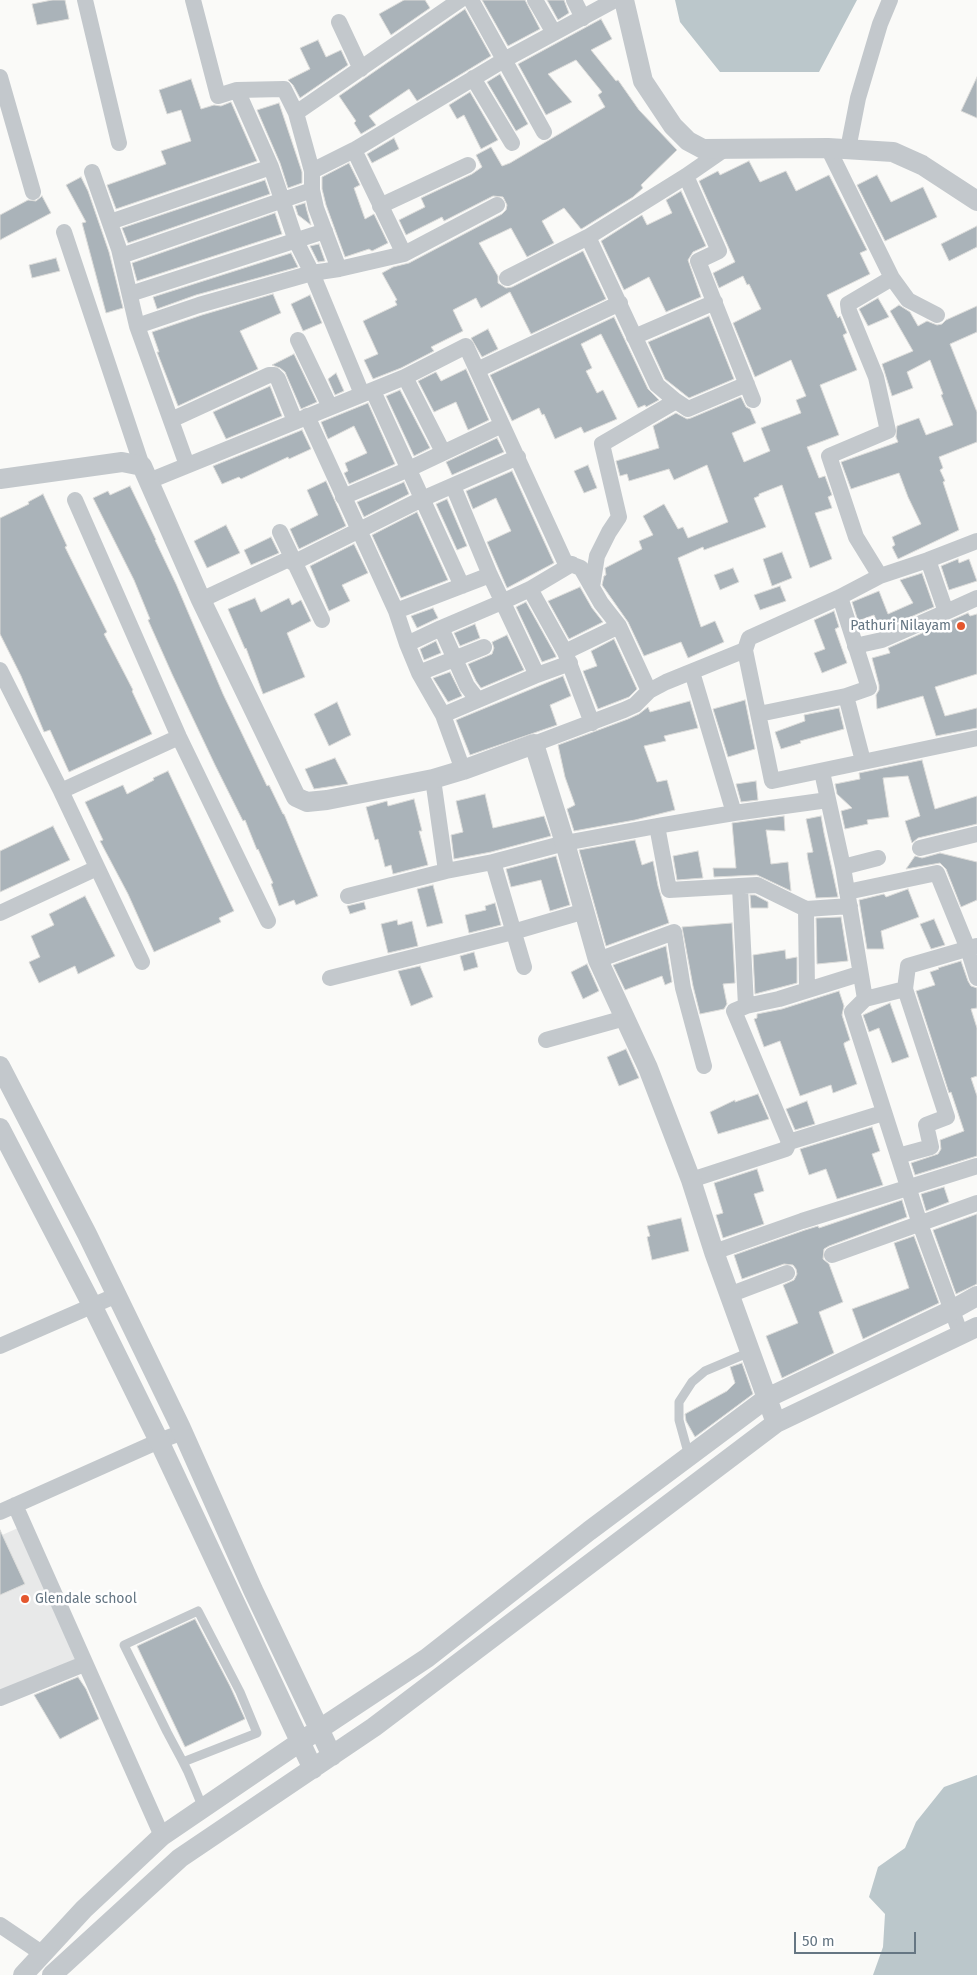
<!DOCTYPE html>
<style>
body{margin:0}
#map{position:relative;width:977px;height:1975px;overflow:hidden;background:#fafaf8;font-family:"Fira Sans",sans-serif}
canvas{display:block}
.scale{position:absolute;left:794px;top:1932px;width:122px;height:22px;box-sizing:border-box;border:2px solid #657683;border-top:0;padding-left:6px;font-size:15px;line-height:18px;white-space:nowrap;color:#657683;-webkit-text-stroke:4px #fff;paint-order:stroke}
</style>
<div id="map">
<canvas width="977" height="1975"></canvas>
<div class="scale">50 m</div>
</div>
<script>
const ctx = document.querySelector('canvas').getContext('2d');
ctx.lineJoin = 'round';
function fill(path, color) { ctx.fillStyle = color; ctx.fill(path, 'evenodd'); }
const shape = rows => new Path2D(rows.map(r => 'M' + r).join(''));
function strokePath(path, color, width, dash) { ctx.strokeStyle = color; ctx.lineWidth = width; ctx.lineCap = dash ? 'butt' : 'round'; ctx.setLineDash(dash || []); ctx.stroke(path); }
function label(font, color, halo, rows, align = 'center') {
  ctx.font = font + ' "Fira Sans",sans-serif'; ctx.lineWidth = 5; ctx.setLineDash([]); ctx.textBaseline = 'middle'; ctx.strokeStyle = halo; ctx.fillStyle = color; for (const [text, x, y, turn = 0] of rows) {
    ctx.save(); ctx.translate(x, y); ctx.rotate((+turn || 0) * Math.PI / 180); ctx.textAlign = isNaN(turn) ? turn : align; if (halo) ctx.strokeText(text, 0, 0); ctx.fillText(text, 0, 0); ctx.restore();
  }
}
fill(shape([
 [18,1528,78,1661,0,1696,0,1536]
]), '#e8e9e9');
fill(shape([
 [675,0,857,0,819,72,720,72,680,22],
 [977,1775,977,1975,873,1975,883,1947,885,1914,869,1897,878,1867,905,1848,916,1822,944,1787]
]), '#bbc7cb');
const building = shape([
 [52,0,65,0,69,19,37,25,32,4,52,0],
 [404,0,425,0,430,8,391,35,379,14,404,0],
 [482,0,525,0,540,29,508,46,482,0],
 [547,0,564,0,569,13,558,20,547,0],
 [465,9,491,56,417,101,409,89,369,116,376,125,361,134,354,123,356,121,339,96,465,9],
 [601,19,612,39,591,50,616,81,618,80,639,110,677,150,641,185,643,188,633,197,583,228,581,229,564,208,542,221,554,243,527,257,511,228,479,243,498,276,498,283,506,288,512,287,583,251,606,299,531,334,510,292,481,308,476,298,453,310,463,331,431,347,434,351,401,368,373,379,364,360,378,354,363,321,397,305,395,301,397,300,382,273,393,267,409,263,502,214,506,210,507,205,503,197,493,196,444,221,442,217,406,235,399,220,425,207,421,198,472,174,482,167,476,155,491,147,502,166,510,163,605,107,598,95,602,92,576,60,548,74,572,102,546,115,518,64,601,19],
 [318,40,326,57,341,50,348,65,300,98,293,85,288,80,310,69,300,48,318,40],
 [500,74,528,124,516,131,487,82,500,74],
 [977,77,977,118,961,111,977,77],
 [191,79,201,109,214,105,221,106,231,102,257,161,116,209,107,185,166,164,161,151,191,141,181,110,167,114,159,90,191,79],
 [470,92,498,140,481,149,464,115,457,119,449,105,470,92],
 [279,103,302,172,302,183,288,188,280,163,257,110,279,103],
 [394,138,399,149,372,163,367,154,394,138],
 [749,161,760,182,786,171,796,191,829,175,867,250,860,253,870,274,827,295,838,318,840,316,847,333,843,335,857,370,820,385,839,435,807,447,819,478,825,476,832,495,828,497,832,508,815,513,832,559,810,568,782,485,759,494,759,496,754,498,766,527,704,550,703,547,678,558,701,627,715,621,724,642,688,658,681,642,644,656,628,622,602,585,604,576,606,575,605,568,642,549,639,541,653,535,643,516,664,504,678,529,683,527,688,538,728,522,707,465,674,480,669,469,629,481,627,474,620,476,616,461,659,448,653,426,676,413,687,419,691,418,741,397,746,407,750,409,756,423,732,433,744,462,770,451,761,428,801,413,796,400,806,396,791,360,755,377,733,323,761,309,749,284,747,285,743,276,719,288,713,273,735,262,699,181,718,171,720,175,749,161],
 [349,163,360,185,354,188,365,219,374,214,388,243,372,251,369,249,345,257,326,205,322,189,322,177,349,163],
 [877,175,891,202,923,187,937,217,885,241,857,185,877,175],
 [81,177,88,191,109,252,123,308,106,313,82,223,86,222,66,185,81,177],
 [265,180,270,194,128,243,122,228,265,180],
 [681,191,706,246,693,252,688,260,701,297,666,312,649,277,624,290,601,241,642,215,647,225,672,213,666,200,681,191],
 [42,196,51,213,0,240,0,215,28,200,36,201,42,196],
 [305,203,307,211,311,225,298,215,295,206,305,203],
 [275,213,282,234,137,281,132,263,275,213],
 [977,226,977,247,949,261,941,244,977,226],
 [319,244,325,261,318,262,310,246,319,244],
 [291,253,298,267,196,295,157,309,153,297,291,253],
 [56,258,60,271,32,278,29,265,56,258],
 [273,294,281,313,240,331,258,369,178,406,157,352,159,352,152,332,202,315,273,294],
 [310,295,322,323,303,331,291,304,310,295],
 [878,298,889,317,868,326,859,309,878,298],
 [899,305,910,312,918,326,927,321,937,325,942,324,946,320,977,306,977,332,950,344,977,412,977,442,939,457,943,468,940,470,945,481,943,482,959,530,898,559,892,547,895,545,892,537,921,524,908,497,899,473,851,489,841,462,898,442,896,437,897,426,919,418,926,435,953,425,941,395,943,394,930,360,907,372,913,388,892,396,882,364,913,351,890,311,899,305],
 [709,316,734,379,689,398,665,379,648,342,709,316],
 [614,317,648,389,659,400,646,407,645,405,638,408,601,334,581,344,592,368,586,371,597,393,603,390,617,419,584,433,581,427,555,439,544,414,542,415,539,408,512,421,490,375,614,317],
 [488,329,498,349,482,357,471,338,488,329],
 [294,354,317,402,301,409,285,372,280,368,272,365,294,354],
 [466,369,489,420,468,430,456,402,434,412,418,381,436,372,441,381,466,369],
 [336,373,344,391,335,395,328,379,336,373],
 [270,386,282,416,226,439,213,412,270,386],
 [400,390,430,448,414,456,386,396,400,390],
 [368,403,395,464,349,484,344,473,348,471,345,463,367,453,354,426,328,439,321,422,368,403],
 [302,430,311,449,289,459,288,457,241,479,239,477,222,484,213,466,302,430],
 [497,438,504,452,452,475,446,462,497,438],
 [588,465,597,488,584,493,574,471,588,465],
 [512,471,554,563,507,588,487,542,511,531,496,498,473,509,466,491,512,471],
 [326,481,346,526,299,549,290,529,318,515,307,490,326,481],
 [404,482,409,494,364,517,357,502,404,482],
 [130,486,156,540,155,540,176,584,223,694,267,786,269,785,283,814,284,814,318,896,296,905,294,900,279,906,271,884,273,883,258,849,257,850,245,820,243,821,215,765,172,674,148,620,150,619,134,580,93,498,108,491,110,495,130,486],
 [43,494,67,546,65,547,107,632,104,634,133,690,132,691,152,734,69,772,50,730,44,732,21,676,0,634,0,518,29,504,28,502,43,494],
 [447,499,467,546,457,550,436,504,447,499],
 [417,512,448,580,401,598,372,535,417,512],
 [226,525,240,553,207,568,194,541,226,525],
 [271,537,279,553,251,565,244,550,271,537],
 [354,544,368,573,342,585,350,601,329,611,310,566,354,544],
 [782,552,792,578,772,586,763,559,782,552],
 [958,559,959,563,969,559,977,581,949,590,941,566,958,559],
 [733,568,739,582,720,590,714,575,733,568],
 [922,573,934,607,880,630,874,615,858,621,852,602,879,591,888,614,913,603,900,580,922,573],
 [780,586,786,601,760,610,754,595,780,586],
 [580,587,592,608,603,622,569,639,548,601,580,587],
 [255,598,261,612,289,598,292,605,301,600,311,621,287,633,305,677,263,694,246,648,245,649,228,609,255,598],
 [526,602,556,656,556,657,542,662,516,607,526,602],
 [433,608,438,618,417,628,411,616,433,608],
 [834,611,839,627,835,629,847,663,822,673,814,653,825,649,814,620,834,611],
 [968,613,970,616,977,614,977,674,935,687,945,716,977,708,977,728,936,736,923,696,877,709,876,695,879,690,879,685,872,658,890,653,888,648,968,613],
 [475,624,480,638,460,646,454,633,475,624],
 [507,635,524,670,481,688,476,681,468,664,492,654,494,648,492,642,507,635],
 [614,639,637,689,629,697,598,709,583,671,597,666,591,651,614,639],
 [436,641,441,653,424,660,420,649,436,641],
 [450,672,462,696,448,702,433,678,450,672],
 [563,676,571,696,550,705,557,725,470,755,456,720,563,676],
 [745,700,755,749,728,757,713,709,745,700],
 [690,701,698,728,664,736,666,741,644,746,657,782,667,780,675,810,635,820,574,831,567,809,575,805,565,777,558,745,628,719,639,714,648,707,650,712,690,701],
 [337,702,351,735,329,746,314,714,337,702],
 [839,708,844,729,800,741,801,743,781,749,775,732,805,721,804,715,839,708],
 [335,758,348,784,314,789,305,769,335,758],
 [922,760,935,809,977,796,977,824,918,838,912,843,905,821,920,816,908,776,883,778,889,817,867,820,868,824,845,829,841,811,852,808,837,794,835,784,860,779,859,773,922,760],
 [168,771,234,911,219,918,221,922,154,952,128,894,100,841,103,840,85,802,123,785,127,794,154,780,153,778,168,771],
 [756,781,758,800,741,802,736,784,756,781],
 [485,794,493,828,544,816,551,836,491,852,454,859,451,835,463,832,456,801,485,794],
 [414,799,422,831,419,831,428,865,393,874,391,865,385,867,378,839,375,840,366,807,387,801,388,806,414,799],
 [784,816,785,831,766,830,771,864,788,862,791,891,757,875,714,877,713,868,736,868,732,823,784,816],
 [821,816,824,833,838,897,816,898,808,860,807,853,813,852,806,819,821,816],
 [53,826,70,860,0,892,0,851,53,826],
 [635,840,642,865,653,861,658,886,669,923,606,946,579,850,635,840],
 [698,851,703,878,677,880,673,856,698,851],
 [940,853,977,862,977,900,961,907,946,869,940,863,906,869,915,856,922,858,940,853],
 [556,856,570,905,550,911,541,880,511,887,506,869,556,856],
 [433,885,443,923,427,927,417,889,433,885],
 [908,889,919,917,881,931,884,949,867,949,859,900,884,894,886,897,908,889],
 [750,895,755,895,768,902,768,908,751,908,750,895],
 [85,896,115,956,78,974,75,966,39,983,29,962,40,957,31,936,54,925,49,914,85,896],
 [364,902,366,909,350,914,347,906,364,902],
 [495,903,501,925,469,933,465,915,486,910,485,906,495,903],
 [841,917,848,961,817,964,816,918,841,917],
 [934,919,945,945,931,949,920,924,934,919],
 [397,920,398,925,412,921,418,946,388,953,381,924,397,920],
 [732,923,735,983,723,984,727,1004,724,1009,700,1014,693,986,682,927,732,923],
 [666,946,672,982,665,985,662,976,625,990,613,965,666,946],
 [785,950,786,959,797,957,797,983,755,994,753,955,785,950],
 [474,952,478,967,464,971,460,956,474,952],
 [961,961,968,981,971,986,977,988,977,1008,971,1009,977,1028,977,1076,971,1078,977,1096,977,1156,915,1175,911,1163,938,1154,941,1149,940,1140,964,1131,951,1092,949,1093,916,991,935,985,930,972,939,969,938,968,961,961],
 [587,964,599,991,583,999,571,972,587,964],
 [420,966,433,997,411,1006,398,971,420,966],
 [839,991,844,1006,842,1015,850,1040,844,1043,844,1045,857,1084,833,1093,831,1085,800,1096,780,1041,764,1047,754,1019,757,1018,757,1014,782,1009,839,991],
 [890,1003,909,1057,892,1063,879,1028,869,1032,863,1015,890,1003],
 [626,1049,639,1078,619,1086,607,1057,626,1049],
 [758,1094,769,1119,718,1134,710,1112,735,1100,735,1102,758,1094],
 [807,1101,815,1124,795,1130,786,1109,807,1101],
 [872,1127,880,1151,872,1154,883,1185,837,1199,826,1169,809,1175,800,1149,872,1127],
 [757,1169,764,1191,754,1194,764,1224,723,1238,716,1215,723,1213,714,1183,757,1169],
 [944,1187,949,1202,926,1211,921,1194,944,1187],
 [902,1200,907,1217,829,1246,824,1249,823,1259,829,1264,843,1302,819,1312,834,1353,782,1378,766,1336,798,1323,783,1285,794,1280,797,1274,796,1269,793,1265,784,1264,742,1279,734,1255,805,1230,818,1226,819,1228,902,1200],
 [977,1214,977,1284,956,1294,933,1230,977,1214],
 [681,1218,689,1251,652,1260,647,1237,650,1236,647,1226,681,1218],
 [914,1236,939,1303,863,1339,852,1309,909,1288,894,1243,914,1236],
 [742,1363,753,1394,695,1437,686,1421,685,1414,727,1391,735,1383,730,1367,742,1363],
 [0,1530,25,1584,0,1595,0,1530],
 [195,1619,230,1686,245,1719,185,1747,137,1646,195,1619],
 [78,1677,86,1689,99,1719,60,1739,34,1695,78,1677]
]);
fill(building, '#aab3b9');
strokePath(building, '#dcdcda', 1);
strokePath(shape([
 [689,1456,679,1420,679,1402,692,1382,705,1371,750,1352],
 [183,1762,257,1733,240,1692,198,1611,124,1645,167,1732,183,1762,188,1772,203,1808]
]), '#c3c8cc', 9);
strokePath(shape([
 [85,0,119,143],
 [193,0,218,96,237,90,284,89,296,113,312,171,312,190,316,208,339,269],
 [471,0,544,132],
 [535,0,554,33],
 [574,0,583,18],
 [339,22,361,69],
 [0,77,33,192],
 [473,78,512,143],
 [237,90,271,167,296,241,312,273,362,394],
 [296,113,460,0],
 [828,148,892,278,908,300,937,315],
 [848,149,858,98,880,24,890,0],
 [354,150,404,254],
 [312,171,354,150,504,60,615,0],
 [92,172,119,249,137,326,187,465],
 [686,176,719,251,698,261,753,400],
 [380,206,468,165],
 [110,222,271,167],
 [64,232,142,466],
 [588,237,657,385,676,401,688,409,747,384],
 [121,256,312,190],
 [507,278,588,237,686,176,725,149],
 [130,294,325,231],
 [137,326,199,305,312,273,339,269,404,254,497,205],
 [634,337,715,302],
 [298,340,330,407],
 [477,370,620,303],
 [405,377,443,452],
 [373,391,462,586],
 [307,416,396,611,407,644,419,673,443,715,463,770],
 [171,420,269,375,274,375,278,379,295,421],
 [149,481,405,377,466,346,565,562,581,568,601,603,619,626,649,691],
 [453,486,490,575,537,675],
 [343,497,409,469,502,425],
 [75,500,179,737,268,921],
 [280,532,322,620],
 [977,541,928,560,880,576,840,597,749,638,745,650,772,781,977,738],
 [928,560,946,612,977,598],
 [293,563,422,499,518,457],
 [880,576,856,537,829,456,888,431,876,377,849,311,848,304,892,278],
 [592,587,597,556,609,532,619,517,602,444,676,401],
 [530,589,565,652,592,723],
 [201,600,291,558],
 [396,611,490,575],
 [441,628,467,686,477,699],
 [407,644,441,628,502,602,530,589,572,564],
 [855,646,882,640,946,612],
 [565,652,619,626],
 [0,670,61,791,142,962],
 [692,672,734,813,828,800],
 [419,673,484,647],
 [846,696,863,761],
 [759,714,846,696,869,688,840,597],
 [443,715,537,675,570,663],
 [534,744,624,710,635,705,649,691,666,682,745,650],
 [822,772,843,867,865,999,852,1012,920,1224,961,1335],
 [433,779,446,871],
 [61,791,179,737],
 [657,826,669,890,757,885,806,909,850,906],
 [920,848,977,834],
 [493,862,565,843,657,826,734,813],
 [843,867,878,858],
 [740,887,746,1006],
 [847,892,937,873,968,949,977,978],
 [348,896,446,871,493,862,524,967],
 [806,909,807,990],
 [0,913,97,868],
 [598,960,674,932,683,988,704,1066],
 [330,978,513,932,585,911],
 [865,999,905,989,908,966,977,946],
 [546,1040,625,1018],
 [789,1142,883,1113],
 [898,1156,931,1147,926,1125,947,1117,905,989],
 [691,1180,786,1149,789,1142,734,1011,746,1006,779,999,859,974],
 [714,1252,802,1221,977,1166],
 [832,1255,977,1203],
 [729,1295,787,1273],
 [0,1346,117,1295],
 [15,1505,162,1836],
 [0,1512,159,1441,183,1432],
 [0,1698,84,1664],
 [0,1925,43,1954]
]), '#c3c8cc', 16);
strokePath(shape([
 [624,0,643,81,673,126,688,141,703,149,828,148,893,152,922,165,977,201],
 [0,479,122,462,142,466,201,600,296,797,307,802,327,800,433,779,463,770,534,744,565,843,598,960,648,1068,691,1180,714,1252,776,1423],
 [0,1066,87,1234,180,1426,253,1590,332,1756],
 [0,1128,92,1305,159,1441,313,1769],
 [23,1975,84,1909,162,1836,300,1742,427,1658,589,1531,767,1398,952,1310,977,1296],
 [52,1975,180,1858,374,1727,776,1423,977,1327]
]), '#c3c8cc', 20);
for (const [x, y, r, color] of [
 [961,626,5,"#e4572e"],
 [25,1599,5,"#e4572e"]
]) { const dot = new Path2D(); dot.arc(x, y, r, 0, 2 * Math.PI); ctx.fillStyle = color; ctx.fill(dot); strokePath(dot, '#fff', 2); }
label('14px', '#657683', '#fff', [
 ["Pathuri Nilayam",951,626],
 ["Glendale school",35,1599,"left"]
], 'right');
</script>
